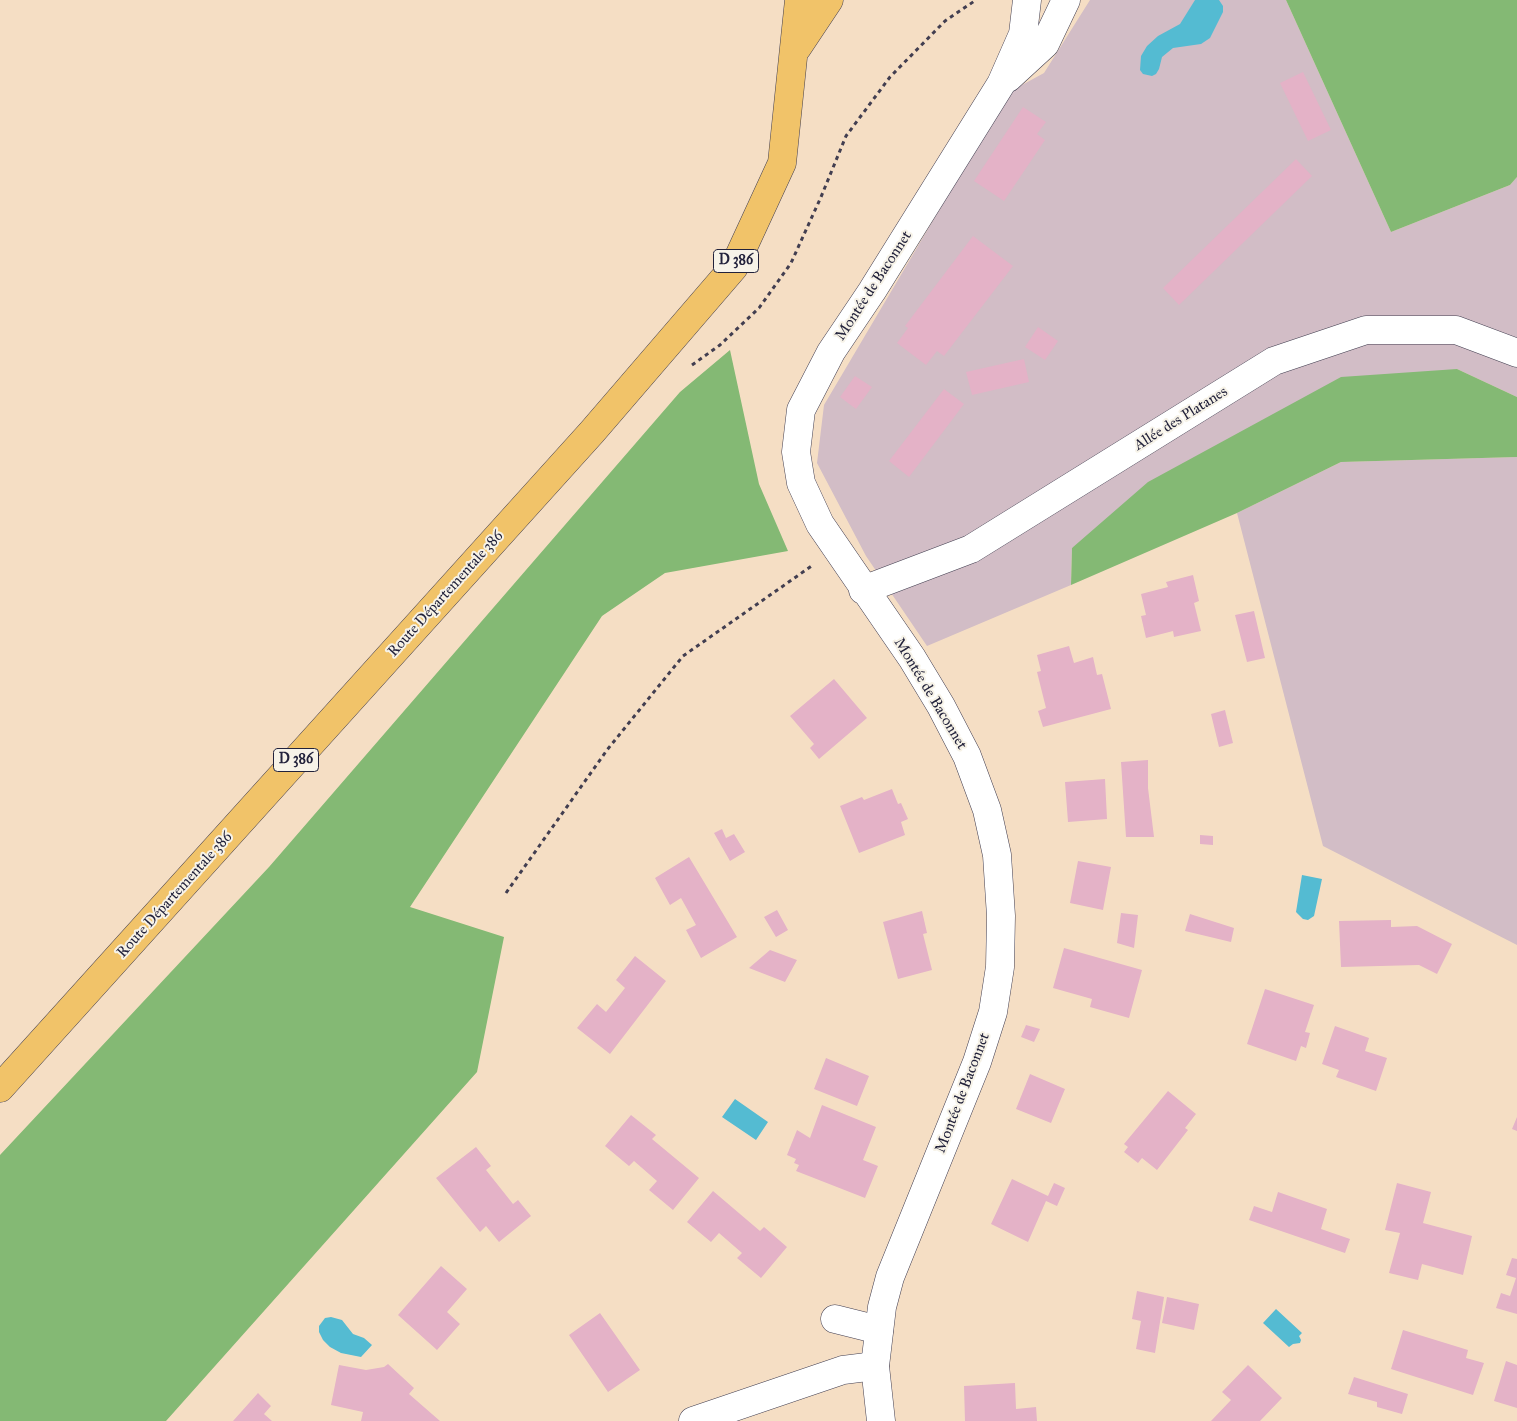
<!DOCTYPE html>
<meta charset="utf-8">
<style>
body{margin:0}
canvas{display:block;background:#f5dec4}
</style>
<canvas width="1517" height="1421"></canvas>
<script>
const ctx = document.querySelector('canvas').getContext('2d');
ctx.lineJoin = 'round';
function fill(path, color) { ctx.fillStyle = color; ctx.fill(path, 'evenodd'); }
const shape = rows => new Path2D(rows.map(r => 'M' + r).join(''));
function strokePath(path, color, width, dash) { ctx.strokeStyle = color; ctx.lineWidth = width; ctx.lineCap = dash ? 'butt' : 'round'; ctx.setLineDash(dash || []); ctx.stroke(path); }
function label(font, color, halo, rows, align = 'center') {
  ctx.font = font + ' "IM FELL Great Primer",serif'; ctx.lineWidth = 4; ctx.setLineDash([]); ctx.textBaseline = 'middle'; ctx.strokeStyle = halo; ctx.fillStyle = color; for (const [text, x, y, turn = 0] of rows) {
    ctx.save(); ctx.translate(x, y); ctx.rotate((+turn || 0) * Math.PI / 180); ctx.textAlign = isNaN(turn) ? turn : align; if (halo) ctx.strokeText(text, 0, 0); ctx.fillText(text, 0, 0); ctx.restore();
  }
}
fill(shape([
 [1090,0,1286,0,1391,232,1510,185,1517,177,1517,397,1457,369,1072,548,1071,585,927,646,866,556,817,463,824,405,1009,92,1044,73],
 [1517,457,1517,945,1323,846,1237,513,1341,462]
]), '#d2bdc6');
fill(shape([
 [1286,0,1517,0,1517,177,1510,185,1391,232],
 [730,350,759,484,788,551,665,573,602,616,410,907,504,937,477,1072,166,1421,0,1421,0,1155,269,867,680,392],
 [1457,369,1517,397,1517,457,1341,462,1237,513,1071,585,1072,548,1148,482,1341,377]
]), '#84b974');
fill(shape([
 [1195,0,1219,0,1223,6,1223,12,1210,38,1201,44,1173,48,1162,57,1159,69,1156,74,1152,76,1143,74,1140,70,1141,56,1147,46,1158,36,1180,24],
 [1302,875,1322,879,1314,916,1308,920,1303,919,1296,912],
 [735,1099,768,1122,756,1140,722,1117],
 [1276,1309,1302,1333,1299,1336,1301,1340,1300,1343,1293,1344,1289,1347,1263,1323],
 [331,1317,342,1320,353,1334,364,1338,372,1345,361,1357,341,1353,330,1347,323,1340,319,1332,319,1326,325,1318]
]), '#54bbd2');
fill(shape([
 [1303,72,1331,130,1308,141,1280,83],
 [1023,107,1046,122,1037,134,1045,140,1004,201,974,181],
 [1296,159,1312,176,1179,305,1163,288],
 [973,236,1013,266,944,356,937,351,926,365,897,343,908,328,905,326],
 [1038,327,1058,341,1045,360,1025,347],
 [1024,359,1029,382,972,395,966,372],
 [855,376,872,387,856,409,840,397],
 [944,389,964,404,909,477,889,461],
 [1193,575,1199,601,1194,603,1201,631,1174,637,1173,631,1146,638,1141,616,1146,615,1141,594,1168,587,1166,582],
 [1254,611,1265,658,1247,662,1235,615],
 [1069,646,1074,663,1093,657,1097,675,1102,674,1111,709,1043,727,1038,711,1046,708,1037,672,1041,671,1037,655],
 [834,679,867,718,819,759,810,748,814,744,790,716],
 [1225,710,1233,743,1219,747,1211,714],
 [1148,760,1148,788,1154,837,1126,837,1121,762],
 [1105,779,1107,819,1068,822,1065,782],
 [892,789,898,804,901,803,908,819,901,822,905,835,859,853,840,806,862,797,864,800],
 [722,829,726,838,734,834,745,852,730,861,714,833],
 [1200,835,1213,836,1213,845,1200,844],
 [689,857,737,937,701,958,686,930,696,925,681,898,670,905,655,878],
 [1078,861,1111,867,1103,910,1070,903],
 [777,910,788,930,776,937,764,917],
 [922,911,927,933,923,934,932,970,898,979,883,922],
 [1121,913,1138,915,1134,948,1117,943],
 [1190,914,1234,928,1231,942,1185,931],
 [1391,920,1391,927,1417,926,1452,944,1437,974,1419,965,1341,967,1339,921],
 [1064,948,1142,970,1129,1018,1090,1007,1092,999,1053,988],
 [770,950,797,960,785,982,749,968],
 [635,956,666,981,610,1054,577,1028,597,1004,606,1012,625,988,616,980],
 [1265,989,1314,1005,1305,1032,1310,1033,1306,1048,1301,1046,1296,1061,1247,1044],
 [1026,1025,1040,1029,1034,1042,1021,1037],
 [1335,1026,1369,1038,1365,1051,1387,1058,1376,1091,1336,1077,1339,1070,1322,1064],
 [826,1058,869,1076,857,1106,814,1089],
 [1030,1074,1065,1089,1051,1123,1016,1109],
 [1168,1091,1196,1114,1185,1128,1188,1130,1157,1170,1142,1158,1138,1163,1124,1152,1128,1147,1124,1144],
 [822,1105,876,1127,863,1160,878,1166,865,1198,796,1171,799,1165,794,1163,796,1159,787,1155,797,1130,810,1138],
 [631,1115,656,1135,652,1139,699,1178,673,1210,649,1190,657,1181,634,1161,629,1166,605,1146],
 [1517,1117,1517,1131,1512,1129],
 [476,1147,491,1166,486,1170,513,1204,518,1200,531,1216,499,1242,486,1226,480,1232,436,1178],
 [1012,1179,1048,1196,1054,1183,1065,1188,1057,1206,1046,1201,1028,1242,991,1224],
 [1397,1183,1431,1192,1423,1223,1472,1236,1463,1275,1422,1264,1418,1280,1389,1273,1400,1233,1385,1230],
 [713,1191,760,1231,764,1227,787,1247,761,1278,737,1258,742,1253,719,1233,711,1242,687,1222],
 [1278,1192,1327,1209,1321,1229,1350,1239,1345,1253,1249,1220,1254,1206,1272,1212],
 [1512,1258,1517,1259,1517,1314,1496,1308,1501,1293,1510,1296,1516,1278,1506,1275],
 [441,1266,467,1289,447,1312,460,1324,437,1350,398,1315],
 [1137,1291,1164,1297,1155,1353,1136,1349,1141,1321,1132,1319],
 [1167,1297,1199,1304,1194,1330,1162,1323],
 [600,1313,640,1370,608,1392,569,1335],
 [1403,1330,1468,1350,1466,1358,1484,1363,1473,1395,1391,1369],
 [1506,1361,1517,1365,1517,1408,1494,1401],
 [388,1364,414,1388,409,1394,440,1421,361,1421,363,1412,331,1405,339,1365,366,1370,384,1367],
 [1248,1365,1282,1398,1260,1421,1211,1421,1231,1400,1222,1392],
 [1354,1377,1408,1394,1402,1414,1377,1407,1377,1402,1348,1394],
 [1015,1383,1016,1409,1036,1407,1037,1421,965,1421,964,1386],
 [258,1393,271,1406,264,1414,272,1421,233,1421]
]), '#e4b2c7');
const minor = shape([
 [863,590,971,549,1274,361,1366,330,1456,330,1517,353],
 [835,1319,879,1330],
 [693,1421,843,1370,875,1366]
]);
const tertiary = shape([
 [1008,78,1045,44,1066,0],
 [881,1421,875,1366,882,1307,890,1277,977,1062,993,1012,1000,967,1001,916,997,855,987,810,967,756,941,706,912,658,820,524,801,483,796,452,801,410,831,352,872,291,1001,84,1023,34,1027,0]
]);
const primary = shape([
 [797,48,829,0],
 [0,1088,592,432,734,267,782,163,799,0]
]);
strokePath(minor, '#423e50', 29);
strokePath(tertiary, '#423e50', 29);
strokePath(primary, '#423e50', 29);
strokePath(shape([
 [692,365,720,345,759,308,791,263,821,197,846,136,890,77,945,21,976,0],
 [506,893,607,750,683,656,813,565]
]), '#423e50', 3, [4, 4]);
strokePath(minor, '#fff', 28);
strokePath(tertiary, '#fff', 28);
strokePath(primary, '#f1c369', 28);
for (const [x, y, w] of [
 [736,261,45],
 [296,760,45]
]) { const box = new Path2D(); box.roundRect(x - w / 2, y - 11.5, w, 23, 4); ctx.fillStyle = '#f7f3e8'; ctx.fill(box); strokePath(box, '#22223b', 1); }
label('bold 14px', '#22223b', null, [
 ["D 386",736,261],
 ["D 386",296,760]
]);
label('15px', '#22223b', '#f7f3e8', [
 ["Montée de Baconnet",874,286,-57],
 ["Allée des Platanes",1181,419,-32],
 ["Route Départementale 386",446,594,-48],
 ["Montée de Baconnet",930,694,59],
 ["Route Départementale 386",175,895,-48],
 ["Montée de Baconnet",963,1093,-69]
]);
</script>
